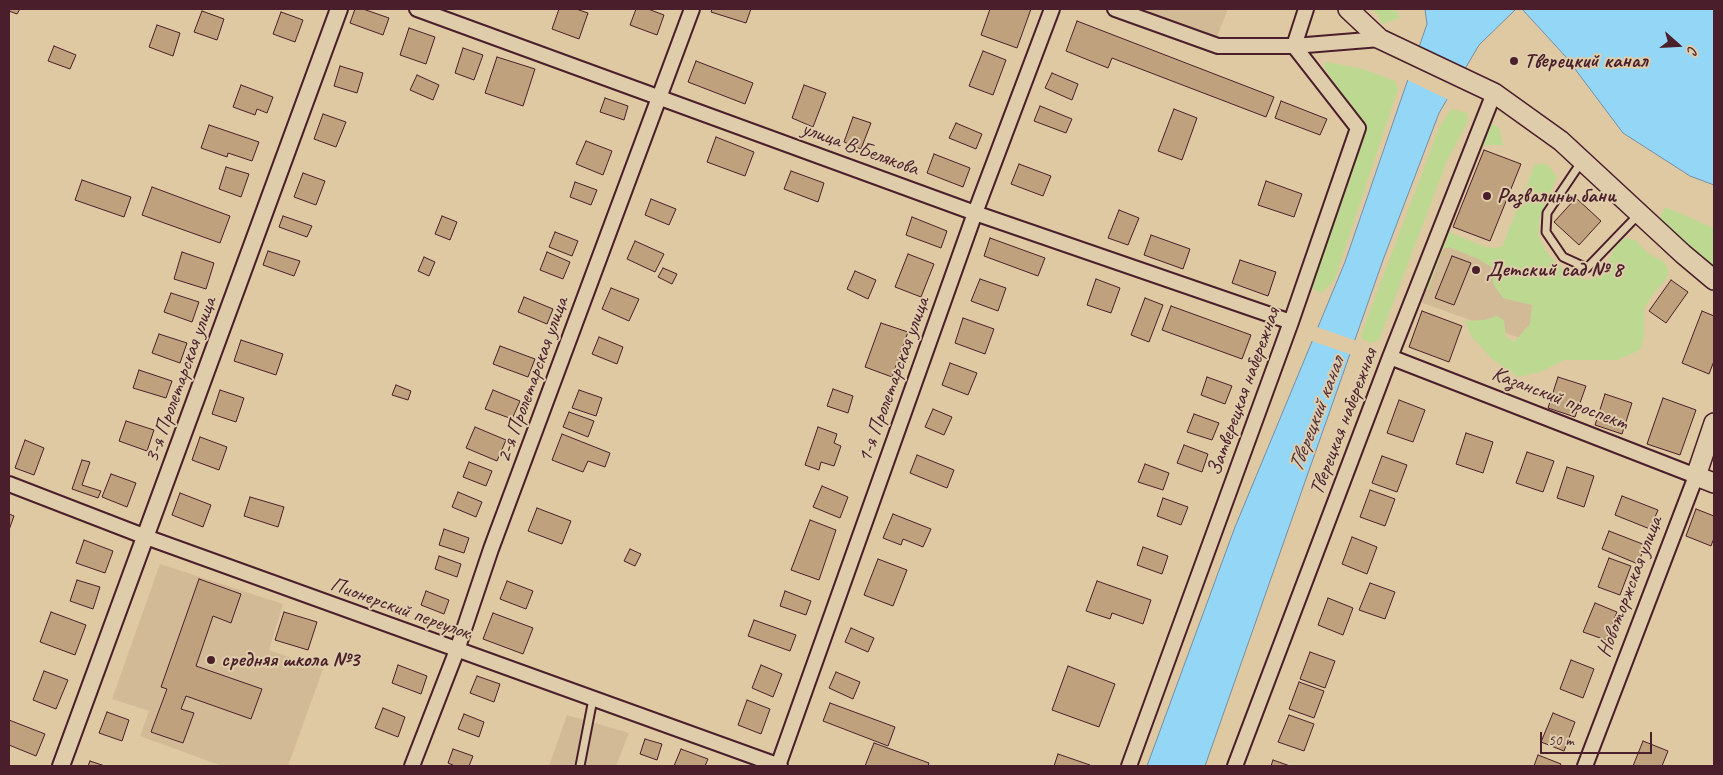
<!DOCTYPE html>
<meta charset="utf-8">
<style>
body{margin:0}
#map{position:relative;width:1723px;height:775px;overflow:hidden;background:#dec9a3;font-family:Caveat,sans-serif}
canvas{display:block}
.frame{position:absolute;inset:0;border:10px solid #4a1f2b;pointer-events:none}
.north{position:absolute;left:1653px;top:20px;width:50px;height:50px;-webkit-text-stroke:4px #dfccaa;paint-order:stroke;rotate:109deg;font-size:14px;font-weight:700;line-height:20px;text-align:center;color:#4a1f2b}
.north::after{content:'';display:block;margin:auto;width:18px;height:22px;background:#4a1f2b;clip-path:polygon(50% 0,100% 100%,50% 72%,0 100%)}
.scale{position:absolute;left:1540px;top:732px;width:112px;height:22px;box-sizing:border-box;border:2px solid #4a1f2b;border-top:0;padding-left:6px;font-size:15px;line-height:18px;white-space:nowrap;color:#4a1f2b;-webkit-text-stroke:4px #dfccaa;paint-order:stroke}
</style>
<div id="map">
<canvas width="1723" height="775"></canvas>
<div class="frame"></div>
<div class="north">С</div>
<div class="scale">50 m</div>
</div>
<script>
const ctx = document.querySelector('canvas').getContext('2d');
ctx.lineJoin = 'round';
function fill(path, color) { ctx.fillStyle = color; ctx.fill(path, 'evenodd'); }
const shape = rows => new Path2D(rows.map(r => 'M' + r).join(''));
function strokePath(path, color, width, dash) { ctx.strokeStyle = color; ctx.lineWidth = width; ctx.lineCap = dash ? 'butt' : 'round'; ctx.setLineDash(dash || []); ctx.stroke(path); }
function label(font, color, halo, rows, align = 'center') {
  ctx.font = font + ' Caveat,sans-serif'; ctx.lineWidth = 4; ctx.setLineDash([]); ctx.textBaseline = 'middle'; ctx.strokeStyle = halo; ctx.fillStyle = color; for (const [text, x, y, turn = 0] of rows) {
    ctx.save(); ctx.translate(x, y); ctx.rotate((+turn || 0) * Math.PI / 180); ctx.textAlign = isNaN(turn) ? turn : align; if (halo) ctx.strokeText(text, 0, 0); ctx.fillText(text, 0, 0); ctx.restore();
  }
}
fill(shape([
 [1133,9,1228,9,1215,41],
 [1447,234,1549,288,1528,341,1420,302],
 [160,564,283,604,269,650,323,669,288,766,222,766,140,736,149,711,112,699],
 [567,715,629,733,616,766,549,766]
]), '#d2ba96');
fill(shape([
 [1370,9,1395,9,1400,18,1382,24,1378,15],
 [1326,62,1363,69,1395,81,1398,89,1335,279,1322,293,1310,288,1357,116,1324,67],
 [1451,109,1467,113,1468,121,1447,161,1379,340,1372,343,1363,340,1361,335,1439,128],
 [1489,123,1499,127,1503,145,1485,145,1479,152,1450,227,1451,233,1488,248,1502,247,1535,164,1547,164,1557,177,1540,217,1538,235,1547,253,1569,275,1589,280,1605,267,1616,246,1625,238,1635,240,1649,254,1664,262,1669,271,1666,279,1652,295,1644,309,1644,337,1640,350,1617,360,1564,360,1543,371,1519,377,1492,359,1471,336,1465,321,1484,320,1497,316,1504,320,1506,337,1514,342,1530,324,1532,305,1503,298,1493,284,1493,268,1476,258,1449,247,1443,249,1428,290,1422,289],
 [1665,207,1714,228,1714,266,1688,246,1659,218]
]), '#bdd991');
const water = shape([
 [1425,9,1516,9,1479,45,1439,113,1383,260,1205,766,1147,766,1235,527,1345,262,1427,24,1425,9],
 [1522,9,1714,9,1714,185,1690,176,1623,133,1566,57,1522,9]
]);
fill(water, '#93d6f5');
strokePath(water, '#768da4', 1);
fill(shape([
 [1415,52,1462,77,1449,100,1405,79],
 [1314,326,1357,341,1352,355,1309,340]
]), '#dec9a3');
const building = shape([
 [9,9,20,9,17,14,9,11,9,9],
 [355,9,363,9,389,18,383,35,350,23,355,9],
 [559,9,576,9,588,13,579,39,552,29,559,9],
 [636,9,648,9,664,15,657,35,630,25,636,9],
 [712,9,751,9,746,23,711,12,712,9],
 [990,9,1031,9,1017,48,981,35,990,9],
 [202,11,224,19,217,40,194,32,202,11],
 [281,12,303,20,295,42,273,34,281,12],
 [1077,21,1274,97,1266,117,1112,58,1108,68,1066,51,1077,21],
 [157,25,180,33,173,56,149,47,157,25],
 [409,28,435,37,426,64,400,55,409,28],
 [54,46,76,55,70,69,48,61,54,46],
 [463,48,483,55,474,80,455,73,463,48],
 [983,51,1006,60,993,95,969,86,983,51],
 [497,57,535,69,523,106,485,93,497,57],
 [696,61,753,83,745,104,688,82,696,61],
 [340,66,363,73,357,93,334,86,340,66],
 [1052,73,1078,84,1072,100,1045,88,1052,73],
 [417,75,439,85,433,100,410,90,417,75],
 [241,85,273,97,267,113,257,109,255,115,233,107,241,85],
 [804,85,826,93,813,127,792,118,804,85],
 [605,98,628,106,624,120,600,112,605,98],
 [1281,101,1327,119,1320,135,1275,118,1281,101],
 [1040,106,1072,119,1066,133,1034,121,1040,106],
 [1174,109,1197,118,1182,160,1158,151,1174,109],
 [323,114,346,122,336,147,314,139,323,114],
 [853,117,871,123,861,149,844,142,853,117],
 [956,123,982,134,976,149,949,138,956,123],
 [209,125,259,142,252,161,228,153,227,157,201,148,209,125],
 [716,137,754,152,745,176,707,162,716,137],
 [586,141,612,151,603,175,576,164,586,141],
 [1484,150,1521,164,1490,241,1453,227,1484,150],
 [934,154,970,168,963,187,927,173,934,154],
 [1019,164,1051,176,1043,196,1011,184,1019,164],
 [226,167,249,174,241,197,219,189,226,167],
 [791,171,824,183,818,202,784,189,791,171],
 [303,173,325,181,316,205,294,197,303,173],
 [82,180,131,197,124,217,75,200,82,180],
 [1266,181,1302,194,1294,217,1258,205,1266,181],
 [575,182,597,190,591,205,570,197,575,182],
 [152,187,230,216,220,243,142,215,152,187],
 [1576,198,1601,221,1579,245,1554,222,1576,198],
 [651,199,676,209,669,225,645,215,651,199],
 [1119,210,1139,218,1128,245,1108,238,1119,210],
 [283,216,312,226,307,237,279,227,283,216],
 [442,216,457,222,450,240,435,234,442,216],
 [912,217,947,231,941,248,906,235,912,217],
 [555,232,578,241,572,256,549,247,555,232],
 [1151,235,1190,249,1183,269,1144,255,1151,235],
 [990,238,1045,258,1038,276,984,256,990,238],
 [635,241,664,254,655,272,627,259,635,241],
 [268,251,300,261,294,276,263,265,268,251],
 [182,252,214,263,206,289,174,279,182,252],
 [547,252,570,262,563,279,540,270,547,252],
 [908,254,934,264,921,297,895,287,908,254],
 [1452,256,1471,263,1454,305,1435,298,1452,256],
 [424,257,435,262,429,276,418,271,424,257],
 [1240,260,1276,272,1268,296,1232,283,1240,260],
 [663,268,677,274,672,284,658,277,663,268],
 [855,271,876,280,868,299,847,289,855,271],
 [980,279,1006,288,998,311,971,301,980,279],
 [1096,279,1120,288,1111,313,1087,305,1096,279],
 [1671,280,1688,292,1666,323,1649,311,1671,280],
 [611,288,639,299,629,321,602,309,611,288],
 [171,293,199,302,192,322,164,312,171,293],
 [524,297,553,309,547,324,518,312,524,297],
 [1145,298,1163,305,1149,342,1131,335,1145,298],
 [1171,306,1251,335,1242,359,1162,330,1171,306],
 [1422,311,1462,326,1449,362,1409,347,1422,311],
 [1702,311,1714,316,1714,361,1709,374,1682,363,1702,311],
 [963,318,994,329,985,354,955,343,963,318],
 [881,323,908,332,892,377,865,367,881,323],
 [159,334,187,343,180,363,152,353,159,334],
 [599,337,623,347,617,364,592,354,599,337],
 [241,340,283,354,276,375,234,361,241,340],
 [500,346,535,359,528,377,493,364,500,346],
 [950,363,977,373,968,395,942,385,950,363],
 [139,370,172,381,166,398,133,388,139,370],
 [1207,377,1232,386,1225,404,1201,395,1207,377],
 [1558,377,1586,386,1575,417,1548,408,1558,377],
 [396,385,411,391,408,400,392,395,396,385],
 [833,389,853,396,848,413,827,406,833,389],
 [220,390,244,398,236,422,212,414,220,390],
 [493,390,520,401,512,419,485,409,493,390],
 [579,390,602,398,596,416,572,408,579,390],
 [1605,394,1632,403,1622,434,1595,425,1605,394],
 [1663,398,1696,410,1680,455,1647,444,1663,398],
 [1399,400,1425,410,1413,442,1387,433,1399,400],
 [933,409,952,417,944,435,925,427,933,409],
 [569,412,594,421,588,437,563,427,569,412],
 [1194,414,1219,423,1212,440,1187,432,1194,414],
 [126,421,154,430,147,451,119,441,126,421],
 [475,427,506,440,497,461,466,448,475,427],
 [818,427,837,434,834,443,841,446,834,466,821,462,819,470,805,465,818,427],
 [1466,433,1493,442,1483,473,1456,464,1466,433],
 [562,434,610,453,605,467,588,461,583,472,552,460,562,434],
 [200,437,227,447,219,470,192,460,200,437],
 [25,440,44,448,34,475,15,468,25,440],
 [1184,445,1208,454,1202,472,1177,463,1184,445],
 [1527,452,1554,461,1543,492,1516,483,1527,452],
 [917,455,954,470,947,488,910,473,917,455],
 [1382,456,1407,465,1397,492,1372,483,1382,456],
 [82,460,90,462,82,485,101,491,98,498,72,489,82,460],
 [469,462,492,471,486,486,463,477,469,462],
 [1145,464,1169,473,1163,490,1138,482,1145,464],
 [1567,467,1594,476,1584,507,1557,498,1567,467],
 [111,474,136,483,127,507,102,497,111,474],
 [822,486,848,497,840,518,813,507,822,486],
 [1370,490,1395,499,1385,526,1360,517,1370,490],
 [458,492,482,502,476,517,452,507,458,492],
 [180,493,211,505,203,527,172,515,180,493],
 [1622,496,1658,510,1650,529,1615,515,1622,496],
 [250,497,284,507,278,527,244,516,250,497],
 [1163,498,1188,507,1181,525,1157,516,1163,498],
 [537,508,571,521,562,544,528,531,537,508],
 [1696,509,1714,516,1714,538,1711,546,1686,536,1696,509],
 [9,514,14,516,9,530,9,514],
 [893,514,931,529,923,547,903,539,901,545,883,538,893,514],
 [810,520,836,530,819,580,791,570,810,520],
 [444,529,469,538,464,553,439,545,444,529],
 [1609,531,1645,545,1638,564,1602,549,1609,531],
 [1352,537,1377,547,1367,574,1342,564,1352,537],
 [84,540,113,551,105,573,76,563,84,540],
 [1143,547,1168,556,1162,574,1137,565,1143,547],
 [630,549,641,554,635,566,624,561,630,549],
 [439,556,461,564,457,577,435,569,439,556],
 [1609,558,1631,566,1620,595,1598,587,1609,558],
 [878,559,907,570,893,606,864,595,878,559],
 [199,579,241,594,231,623,213,616,196,666,262,689,251,719,186,696,181,709,194,713,183,743,151,732,167,689,161,687,199,579],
 [77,580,100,587,93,609,70,601,77,580],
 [507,581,533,591,526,609,500,599,507,581],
 [1097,581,1151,600,1143,624,1112,613,1110,619,1086,611,1097,581],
 [1370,583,1395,592,1385,619,1359,610,1370,583],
 [426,591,449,600,444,614,421,605,426,591],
 [785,591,811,601,806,615,780,606,785,591],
 [1328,598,1353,608,1343,635,1318,625,1328,598],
 [1595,603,1617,612,1606,640,1583,632,1595,603],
 [51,612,86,625,75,655,40,642,51,612],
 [284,612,317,622,308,650,275,640,284,612],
 [493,613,533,628,523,654,483,639,493,613],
 [754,620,796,635,790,651,748,636,754,620],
 [851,628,874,638,868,652,845,642,851,628],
 [1310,652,1335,661,1325,688,1300,679,1310,652],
 [1571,660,1594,669,1583,698,1560,689,1571,660],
 [398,665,427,676,421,694,392,683,398,665],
 [761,665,782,674,773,697,752,688,761,665],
 [1068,666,1115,684,1099,727,1052,710,1068,666],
 [44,671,68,680,56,709,33,700,44,671],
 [836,672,860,682,853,699,829,688,836,672],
 [477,676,500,684,494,702,470,693,477,676],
 [1299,682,1324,691,1314,718,1289,709,1299,682],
 [747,700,770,709,761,734,738,725,747,700],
 [830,703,895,727,888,746,823,721,830,703],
 [383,708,405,717,398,737,375,728,383,708],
 [107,712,129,720,122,741,99,733,107,712],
 [1553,713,1575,722,1564,751,1541,742,1553,713],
 [464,714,484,722,479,737,458,729,464,714],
 [1289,715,1314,724,1304,751,1278,742,1289,715],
 [9,720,45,734,36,756,9,745,9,720],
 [645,739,662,744,657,760,640,754,645,739],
 [1643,741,1668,751,1662,766,1633,766,1643,741],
 [874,743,929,763,928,766,865,766,874,743],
 [453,749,473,756,469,766,455,766,448,763,453,749],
 [681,749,708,759,705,766,674,766,681,749],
 [1058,754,1090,765,1090,766,1054,766,1058,754],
 [1538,755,1561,764,1560,766,1534,766,1538,755],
 [1273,760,1290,766,1271,766,1273,760],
 [90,761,105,766,88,766,90,761]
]);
fill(building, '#bfa17d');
strokePath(building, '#4a1f2b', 1);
const service = shape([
 [1582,161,1547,213,1546,232,1563,257,1587,268,1639,214],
 [580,766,593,699]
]);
const minor = shape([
 [417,9,975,213,1291,322],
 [1115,9,1218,46,1294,46,1380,39],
 [1390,357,1696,476,1585,766],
 [9,484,146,537,780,766],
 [412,766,457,650,491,549,692,9],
 [778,766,975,213,1052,9],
 [1129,766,1291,322,1358,128,1294,46,1306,9],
 [1235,766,1390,357,1494,93]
]);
const tertiary = shape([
 [61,766,339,9]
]);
const secondary = shape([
 [1348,9,1380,39,1494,93,1561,141,1683,254,1714,280],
 [1714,423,1696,476,1714,483]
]);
strokePath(service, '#4a1f2b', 11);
strokePath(minor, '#4a1f2b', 18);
strokePath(tertiary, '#4a1f2b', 20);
strokePath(secondary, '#4a1f2b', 22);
strokePath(service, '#dfccaa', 7);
strokePath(minor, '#dfccaa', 14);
strokePath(tertiary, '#dfccaa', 16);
strokePath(secondary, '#dfccaa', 19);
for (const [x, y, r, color] of [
 [1514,61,5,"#4a1f2b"],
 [1487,196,5,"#4a1f2b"],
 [1476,270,5,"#4a1f2b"],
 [211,660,5,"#4a1f2b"]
]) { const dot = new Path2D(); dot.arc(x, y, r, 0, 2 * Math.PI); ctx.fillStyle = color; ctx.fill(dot); strokePath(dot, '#dfccaa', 2); }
label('bold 21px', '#4a1f2b', '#dfccaa', [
 ["Тверецкий канал",1524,61],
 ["Развалины бани",1497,196],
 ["Детский сад № 8",1486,270],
 ["средняя школа №3",221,660]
], 'left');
label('21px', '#4a1f2b', '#dfccaa', [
 ["улица В.Белякова",860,149,20],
 ["3-я Пролетарская улица",181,380,-70],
 ["2-я Пролетарская улица",533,380,-70],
 ["1-я Пролетарская улица",894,380,-70],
 ["Затверецкая набережная",1244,392,-70],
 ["Казанский проспект",1560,399,21],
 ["Тверецкая набережная",1344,422,-69],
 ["Новоторжская улица",1630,587,-69],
 ["Пионерский переулок",400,609,20]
]);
label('italic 22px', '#51313f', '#dfccaa', [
 ["Тверецкий канал",1317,415,-69]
]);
</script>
